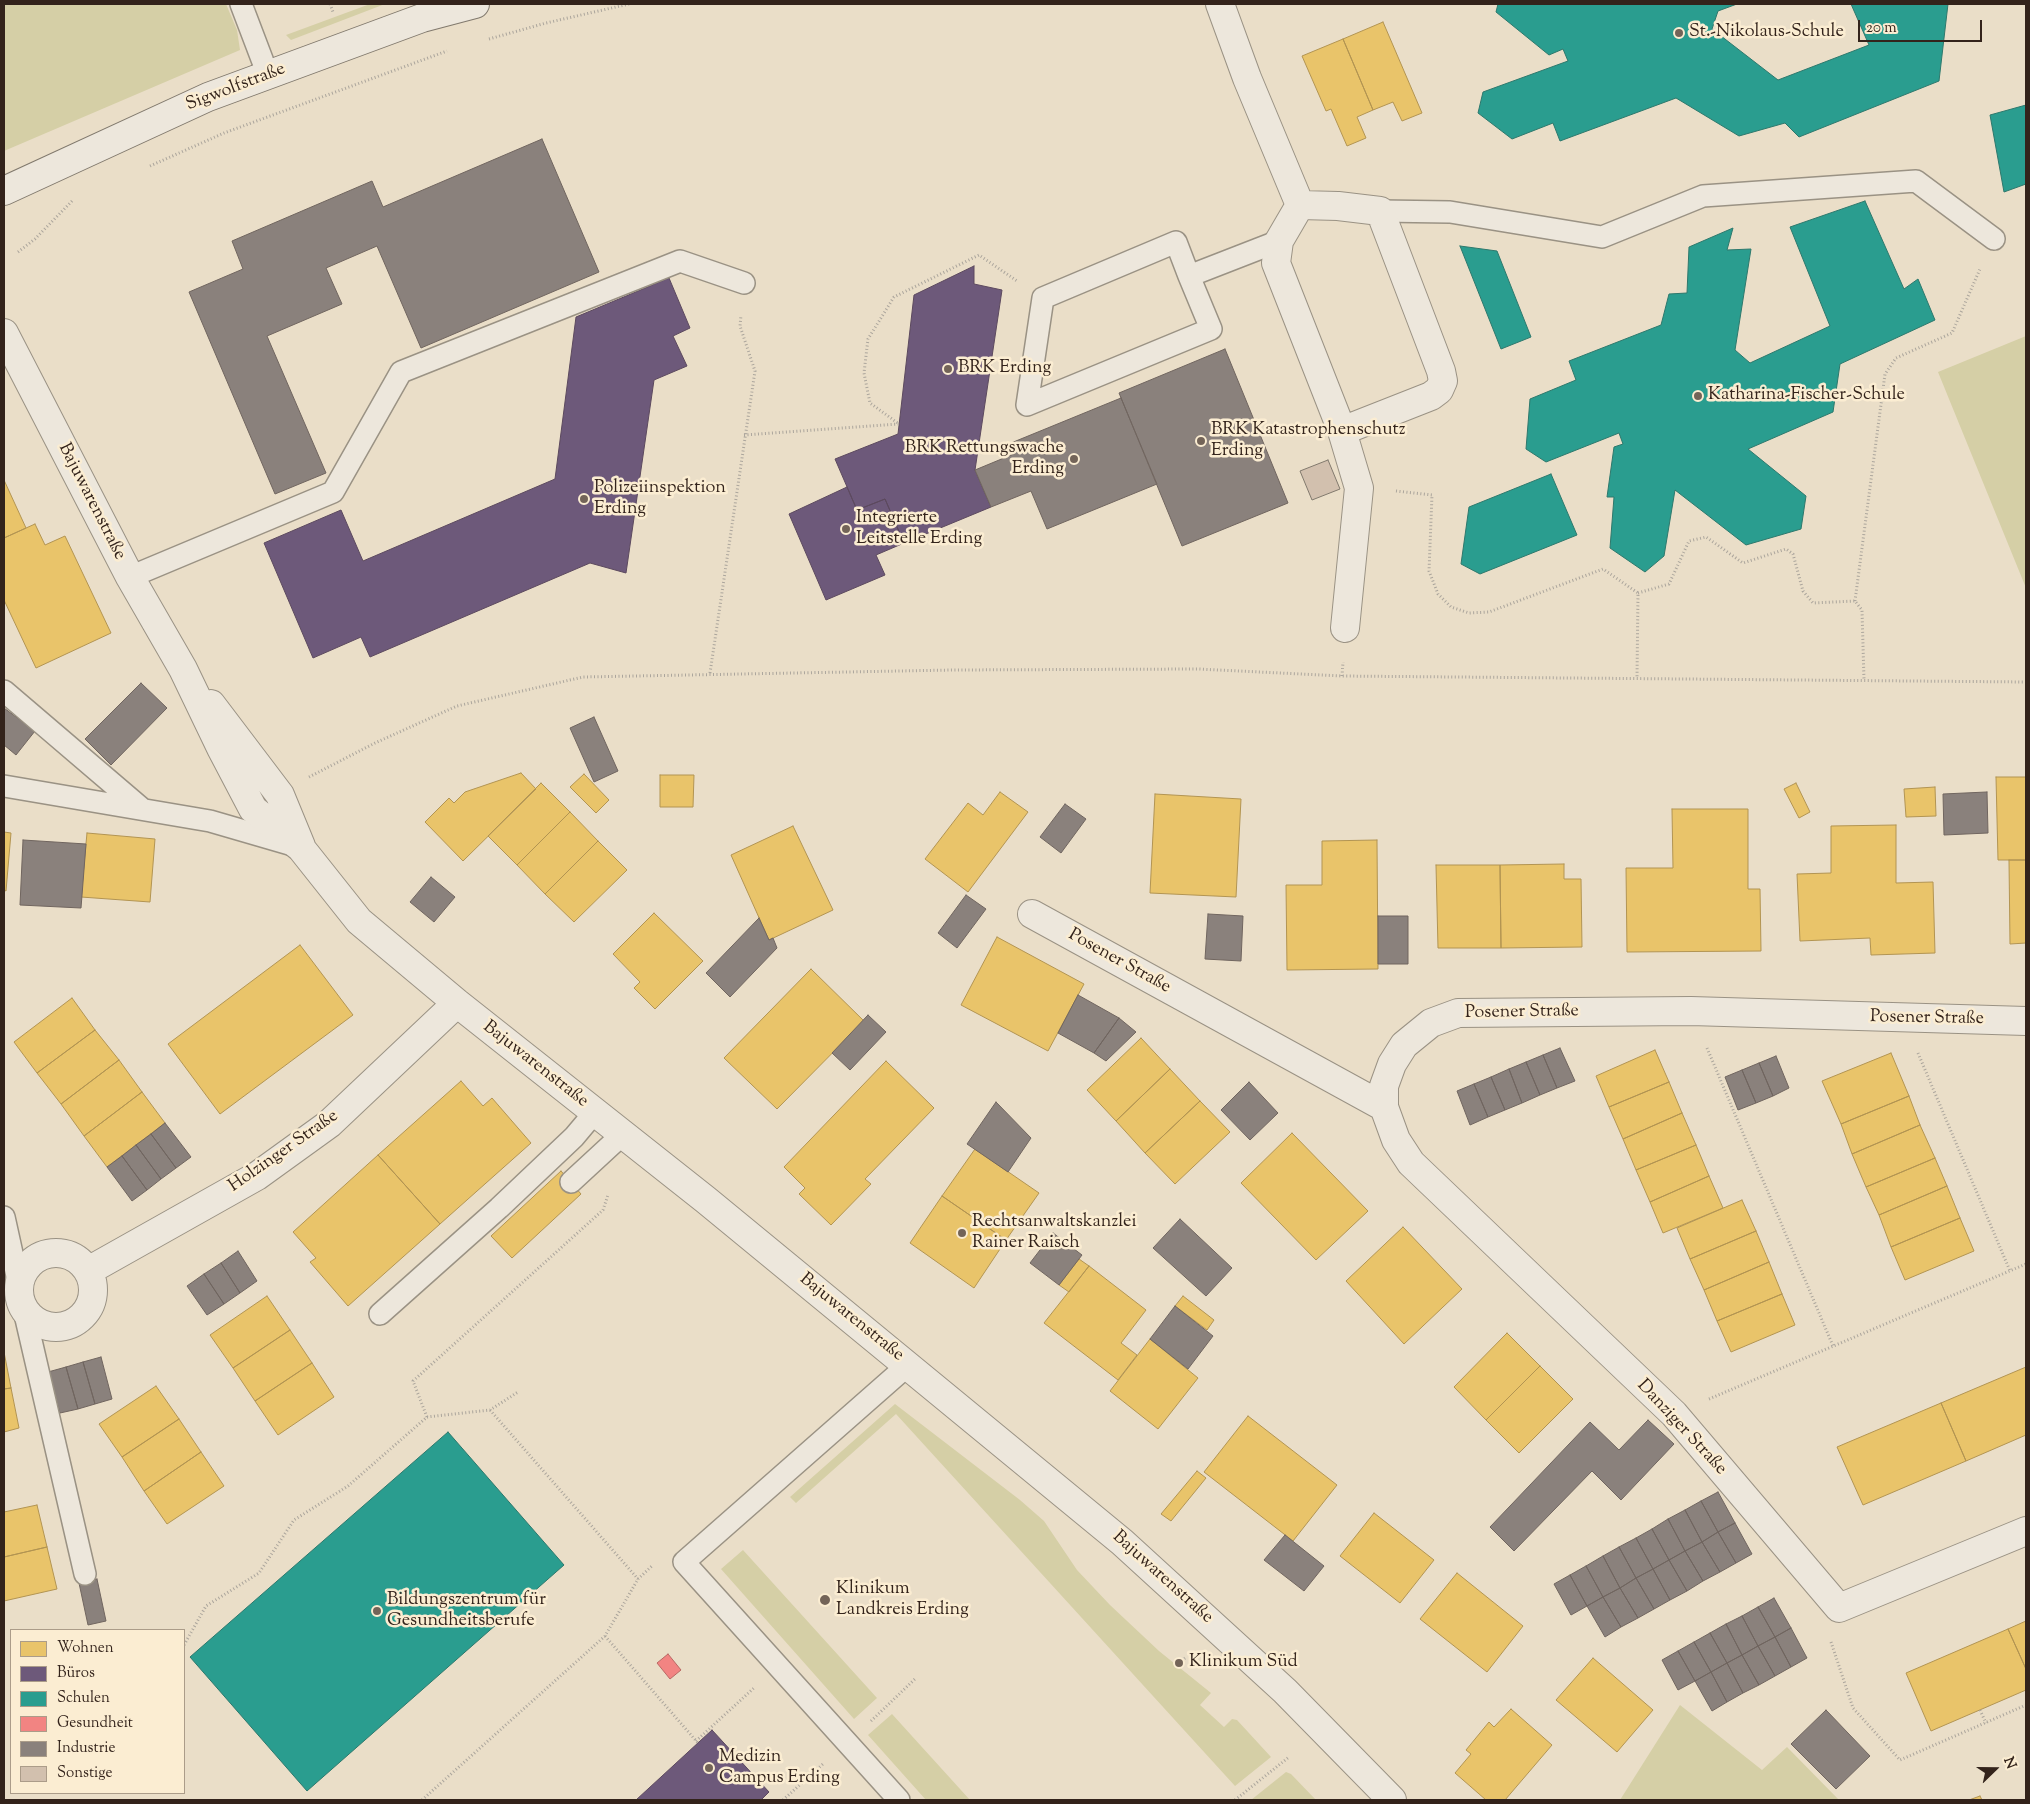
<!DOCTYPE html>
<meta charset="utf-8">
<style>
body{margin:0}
#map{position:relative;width:2030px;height:1804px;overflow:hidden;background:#eadec8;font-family:"Sorts Mill Goudy",serif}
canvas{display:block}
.frame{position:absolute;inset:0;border:5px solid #33231b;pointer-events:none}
.legend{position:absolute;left:10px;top:1629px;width:175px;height:165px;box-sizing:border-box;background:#fbedd2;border:1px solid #ab9c89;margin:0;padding:6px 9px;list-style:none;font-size:15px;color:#33231b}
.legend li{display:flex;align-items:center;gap:10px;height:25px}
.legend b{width:25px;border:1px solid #ab9c89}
.north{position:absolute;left:1970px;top:1744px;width:50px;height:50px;-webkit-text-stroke:4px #fbedd2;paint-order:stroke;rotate:68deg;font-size:14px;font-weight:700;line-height:20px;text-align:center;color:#33231b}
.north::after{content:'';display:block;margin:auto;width:18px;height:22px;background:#33231b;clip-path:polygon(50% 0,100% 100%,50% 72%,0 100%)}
.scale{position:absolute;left:1858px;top:20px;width:124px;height:22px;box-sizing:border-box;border:2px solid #33231b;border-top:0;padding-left:6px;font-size:15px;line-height:18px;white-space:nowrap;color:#33231b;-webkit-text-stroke:4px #fbedd2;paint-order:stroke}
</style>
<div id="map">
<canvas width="2030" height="1804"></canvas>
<div class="frame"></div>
<ul class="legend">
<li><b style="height:14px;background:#e9c46a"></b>Wohnen</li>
<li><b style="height:14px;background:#6d597a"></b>Büros</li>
<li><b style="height:14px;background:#2a9d8f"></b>Schulen</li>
<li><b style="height:14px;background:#f28482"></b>Gesundheit</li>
<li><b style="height:14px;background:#8a817c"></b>Industrie</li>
<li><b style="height:14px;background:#d2c0ae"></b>Sonstige</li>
</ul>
<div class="north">N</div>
<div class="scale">20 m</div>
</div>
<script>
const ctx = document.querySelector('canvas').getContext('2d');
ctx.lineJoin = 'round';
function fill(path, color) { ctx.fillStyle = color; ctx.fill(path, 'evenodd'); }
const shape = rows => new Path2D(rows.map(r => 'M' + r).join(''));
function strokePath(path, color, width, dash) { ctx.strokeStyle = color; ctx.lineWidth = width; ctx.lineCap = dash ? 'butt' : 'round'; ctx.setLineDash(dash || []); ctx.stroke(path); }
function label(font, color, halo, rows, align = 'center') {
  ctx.font = font + ' "Sorts Mill Goudy",serif'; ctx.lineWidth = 5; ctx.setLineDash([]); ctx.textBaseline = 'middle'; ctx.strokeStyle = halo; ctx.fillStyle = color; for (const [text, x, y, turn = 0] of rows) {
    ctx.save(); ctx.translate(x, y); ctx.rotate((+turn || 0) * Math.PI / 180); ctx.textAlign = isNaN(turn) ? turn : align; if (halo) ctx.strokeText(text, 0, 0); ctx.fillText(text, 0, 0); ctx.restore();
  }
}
fill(shape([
 [4,4,226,4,237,30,240,50,4,151],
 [370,4,385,4,291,40,286,35],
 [2026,336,2026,588,1938,372],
 [895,1404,1020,1500,1044,1521,1077,1570,1110,1605,1159,1651,1211,1693,1200,1705,1224,1727,1232,1719,1237,1720,1271,1757,1235,1786,896,1414,796,1503,790,1497],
 [743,1550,877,1698,854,1719,721,1569],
 [1680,1705,1762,1770,1787,1747,1839,1800,1620,1800],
 [892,1714,970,1800,926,1800,868,1735],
 [1286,1772,1291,1774,1316,1800,1251,1800]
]), '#d5cfa6');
const homes = shape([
 [1383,22,1422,113,1402,121,1393,102,1373,110,1343,39,1383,22],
 [1343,39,1373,110,1357,117,1366,138,1347,146,1331,109,1326,111,1302,56,1343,39],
 [4,480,26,528,4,538,4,480],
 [35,524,45,545,65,536,111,633,36,668,4,600,4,538,35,524],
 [521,773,536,789,463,861,425,822,449,798,454,803,465,792,521,773],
 [584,774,609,800,596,813,570,787,584,774],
 [660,775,694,775,693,807,660,807,660,775],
 [1996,777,2026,777,2026,860,1998,860,1996,777],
 [541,783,570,812,517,865,488,836,541,783],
 [1796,783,1810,812,1799,818,1784,789,1796,783],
 [1935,787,1936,816,1906,817,1904,789,1935,787],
 [1000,792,1028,812,968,892,925,859,968,803,983,815,1000,792],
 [1155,794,1241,799,1236,897,1150,893,1155,794],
 [1672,809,1748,809,1748,889,1760,889,1761,951,1627,952,1626,868,1673,868,1672,809],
 [570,812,598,841,545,894,517,865,570,812],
 [1896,825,1896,883,1933,882,1935,953,1871,955,1870,938,1800,941,1797,874,1831,873,1831,826,1896,825],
 [793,826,833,910,769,940,731,855,793,826],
 [4,832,11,833,6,891,4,890,4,832],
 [87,833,155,839,150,902,81,897,87,833],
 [1377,840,1378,969,1287,970,1286,885,1322,885,1322,841,1377,840],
 [598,841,627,870,574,922,545,894,598,841],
 [2009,860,2026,860,2026,943,2010,944,2009,860],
 [1564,864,1564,879,1581,879,1582,947,1501,948,1500,865,1564,864],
 [1436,865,1500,865,1501,948,1438,948,1436,865],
 [654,913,703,961,655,1009,634,988,640,982,613,954,654,913],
 [997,937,1084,984,1048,1051,961,1005,997,937],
 [300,945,353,1015,220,1114,168,1044,300,945],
 [811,969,864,1021,777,1109,724,1058,811,969],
 [72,998,95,1030,37,1073,14,1042,72,998],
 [95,1030,119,1060,61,1104,37,1073,95,1030],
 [1141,1038,1170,1069,1116,1121,1087,1090,1141,1038],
 [1655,1050,1669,1082,1609,1107,1596,1076,1655,1050],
 [1891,1053,1909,1096,1841,1124,1822,1081,1891,1053],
 [119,1060,142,1092,84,1136,61,1104,119,1060],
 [886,1061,934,1108,865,1179,871,1184,831,1225,799,1194,805,1188,784,1167,886,1061],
 [1170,1069,1200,1101,1145,1153,1116,1121,1170,1069],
 [461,1081,483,1106,492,1098,531,1143,440,1224,378,1155,461,1081],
 [1669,1082,1682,1113,1623,1139,1609,1107,1669,1082],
 [142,1092,165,1123,107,1167,84,1136,142,1092],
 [1909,1096,1920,1125,1852,1154,1841,1124,1909,1096],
 [1200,1101,1230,1132,1175,1184,1145,1153,1200,1101],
 [1682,1113,1696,1145,1636,1170,1623,1139,1682,1113],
 [1920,1125,1935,1158,1866,1187,1852,1154,1920,1125],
 [1292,1133,1368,1211,1316,1260,1241,1183,1292,1133],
 [1696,1145,1709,1176,1650,1202,1636,1170,1696,1145],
 [975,1149,1039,1193,1006,1240,942,1196,975,1149],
 [378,1155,440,1224,348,1306,310,1262,316,1258,293,1232,378,1155],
 [1935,1158,1947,1186,1879,1215,1866,1187,1935,1158],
 [561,1171,581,1194,512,1258,491,1236,561,1171],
 [1709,1176,1723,1208,1663,1233,1650,1202,1709,1176],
 [1947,1186,1960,1218,1891,1247,1879,1215,1947,1186],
 [942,1196,1006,1240,974,1288,910,1243,942,1196],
 [1742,1200,1756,1231,1690,1259,1677,1228,1742,1200],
 [1960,1218,1974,1251,1905,1280,1891,1247,1960,1218],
 [1403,1227,1462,1289,1404,1344,1346,1281,1403,1227],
 [1756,1231,1769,1262,1704,1290,1690,1259,1756,1231],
 [1079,1259,1089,1266,1069,1292,1059,1285,1079,1259],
 [1769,1262,1782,1294,1717,1321,1704,1290,1769,1262],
 [1089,1266,1146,1310,1121,1343,1137,1355,1118,1380,1044,1323,1089,1266],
 [1782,1294,1795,1325,1731,1352,1717,1321,1782,1294],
 [267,1296,290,1330,233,1368,210,1335,267,1296],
 [1183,1296,1214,1320,1207,1330,1175,1306,1183,1296],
 [290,1330,312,1363,255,1401,233,1368,290,1330],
 [1507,1333,1540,1366,1486,1420,1454,1387,1507,1333],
 [1150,1339,1198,1378,1158,1429,1110,1391,1150,1339],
 [4,1352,11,1388,4,1389,4,1352],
 [312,1363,334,1397,278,1435,255,1401,312,1363],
 [1540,1366,1573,1399,1519,1453,1486,1420,1540,1366],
 [2026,1367,2026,1435,1966,1461,1941,1403,2026,1367],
 [156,1386,179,1419,122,1457,99,1424,156,1386],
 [11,1388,19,1428,4,1432,4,1389,11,1388],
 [1941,1403,1966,1461,1863,1505,1837,1447,1941,1403],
 [1248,1416,1337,1485,1293,1541,1204,1472,1248,1416],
 [179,1419,201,1452,144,1491,122,1457,179,1419],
 [201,1452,224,1486,167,1524,144,1491,201,1452],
 [1197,1471,1206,1478,1171,1521,1161,1514,1197,1471],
 [37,1505,47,1547,4,1557,4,1512,37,1505],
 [1374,1513,1434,1560,1400,1603,1340,1556,1374,1513],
 [47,1547,57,1589,4,1601,4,1557,47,1547],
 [1457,1573,1523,1626,1487,1672,1420,1619,1457,1573],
 [2026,1621,2026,1669,2008,1629,2026,1621],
 [2008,1629,2026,1669,2026,1690,1931,1731,1906,1673,2008,1629],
 [1593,1658,1653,1710,1617,1752,1556,1700,1593,1658],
 [1511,1709,1552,1745,1505,1800,1486,1800,1455,1773,1471,1754,1466,1750,1489,1722,1494,1727,1511,1709],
 [1980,1796,1982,1800,1969,1800,1980,1796]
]);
fill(homes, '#e9c46a');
strokePath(homes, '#b29452', 1);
const offices = shape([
 [974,266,974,284,1002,290,975,470,991,507,904,543,885,499,857,510,835,459,898,434,914,295,974,266],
 [669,278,690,328,673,336,687,366,654,380,626,573,590,563,370,657,361,637,313,658,264,543,341,510,363,561,555,479,576,317,669,278],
 [847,487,857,510,885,499,904,543,876,555,885,575,826,600,789,514,847,487],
 [712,1730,769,1792,761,1800,636,1800,712,1730]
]);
fill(offices, '#6d597a');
strokePath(offices, '#5c495e', 1);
const schools = shape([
 [1498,4,1737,4,1718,11,1712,29,1778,80,1869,45,1851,4,1948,4,1939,81,1799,137,1785,123,1739,136,1676,98,1560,141,1553,123,1512,139,1478,113,1483,92,1568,61,1563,49,1549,55,1496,12,1498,4],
 [2026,105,2026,184,2004,192,1990,115,2026,105],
 [1865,201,1904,289,1918,279,1935,320,1840,364,1833,412,1748,449,1806,496,1801,529,1746,545,1675,490,1664,556,1645,572,1610,548,1614,497,1607,497,1614,447,1623,444,1619,433,1546,462,1526,449,1530,399,1576,380,1569,361,1661,325,1669,294,1687,293,1689,247,1733,228,1727,250,1751,249,1735,350,1750,363,1830,326,1790,227,1865,201],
 [1460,246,1497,251,1531,337,1501,349,1460,246],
 [1551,474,1577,535,1480,574,1461,564,1469,507,1551,474],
 [448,1432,564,1565,307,1791,190,1657,448,1432]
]);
fill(schools, '#2a9d8f');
strokePath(schools, '#2d786c', 1);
const health = shape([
 [668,1654,681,1670,670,1679,657,1663,668,1654]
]);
fill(health, '#f28482');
strokePath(health, '#b96763', 1);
const industry = shape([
 [542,139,599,272,421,348,377,246,326,268,342,304,267,336,326,473,275,494,189,292,243,269,232,241,372,181,383,207,542,139],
 [1225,349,1288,503,1182,546,1119,393,1225,349],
 [1121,398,1157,484,1047,529,1031,491,991,507,975,470,1016,453,1011,443,1121,398],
 [141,683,167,708,111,765,85,739,141,683],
 [4,708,35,731,16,755,4,745,4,708],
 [594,717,618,771,594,782,570,728,594,717],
 [1987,792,1988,833,1944,835,1943,794,1987,792],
 [1065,804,1086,819,1061,853,1040,837,1065,804],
 [23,840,86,844,81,908,20,905,23,840],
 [431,877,455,897,434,922,410,902,431,877],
 [966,895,986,909,957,948,938,933,966,895],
 [1208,914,1243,916,1241,961,1205,959,1208,914],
 [1378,916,1408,916,1408,964,1378,964,1378,916],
 [759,918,769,940,773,938,777,948,730,997,706,973,759,918],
 [1078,995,1119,1018,1094,1053,1058,1033,1078,995],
 [868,1015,886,1032,850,1070,832,1053,868,1015],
 [1119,1018,1136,1032,1106,1061,1094,1053,1119,1018],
 [1560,1048,1575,1081,1557,1088,1543,1055,1560,1048],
 [1543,1055,1557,1088,1540,1095,1526,1062,1543,1055],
 [1776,1056,1789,1088,1773,1096,1759,1063,1776,1056],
 [1526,1062,1540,1095,1522,1103,1509,1069,1526,1062],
 [1759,1063,1773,1096,1756,1103,1742,1070,1759,1063],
 [1509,1069,1522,1103,1505,1110,1491,1077,1509,1069],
 [1742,1070,1756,1103,1738,1110,1725,1077,1742,1070],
 [1491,1077,1505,1110,1488,1117,1474,1084,1491,1077],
 [1249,1082,1278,1113,1250,1140,1221,1110,1249,1082],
 [1474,1084,1488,1117,1470,1125,1457,1091,1474,1084],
 [996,1102,1031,1138,1008,1172,967,1144,996,1102],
 [165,1123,191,1157,176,1168,151,1134,165,1123],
 [151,1134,176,1168,161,1179,136,1145,151,1134],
 [136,1145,161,1179,147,1190,122,1156,136,1145],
 [122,1156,147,1190,132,1201,107,1167,122,1156],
 [1180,1219,1232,1268,1206,1296,1153,1248,1180,1219],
 [1053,1233,1082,1255,1059,1285,1030,1263,1053,1233],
 [238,1251,257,1281,240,1293,221,1263,238,1251],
 [221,1263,240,1293,224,1304,204,1274,221,1263],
 [204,1274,224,1304,207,1315,187,1286,204,1274],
 [1175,1306,1213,1336,1188,1369,1150,1339,1175,1306],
 [101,1357,112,1399,95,1404,83,1362,101,1357],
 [83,1362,95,1404,78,1409,66,1367,83,1362],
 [66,1367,78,1409,60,1413,48,1372,66,1367],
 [1648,1420,1674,1444,1621,1500,1592,1471,1514,1551,1490,1527,1590,1422,1619,1450,1648,1420],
 [1718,1492,1735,1523,1718,1532,1701,1501,1718,1492],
 [1701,1501,1718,1532,1702,1542,1685,1510,1701,1501],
 [1685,1510,1702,1542,1685,1551,1668,1519,1685,1510],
 [1668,1519,1685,1551,1669,1560,1652,1529,1668,1519],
 [1735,1523,1752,1554,1736,1563,1718,1532,1735,1523],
 [1652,1529,1669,1560,1653,1569,1636,1538,1652,1529],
 [1718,1532,1736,1563,1720,1572,1702,1542,1718,1532],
 [1285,1535,1324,1566,1304,1591,1264,1560,1285,1535],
 [1636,1538,1653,1569,1636,1578,1619,1547,1636,1538],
 [1702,1542,1720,1572,1703,1581,1685,1551,1702,1542],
 [1619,1547,1636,1578,1620,1588,1603,1556,1619,1547],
 [1685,1551,1703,1581,1687,1591,1669,1560,1685,1551],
 [1603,1556,1620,1588,1603,1597,1586,1566,1603,1556],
 [1669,1560,1687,1591,1670,1600,1653,1569,1669,1560],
 [1586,1566,1603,1597,1587,1606,1570,1575,1586,1566],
 [1653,1569,1670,1600,1654,1609,1636,1578,1653,1569],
 [1570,1575,1587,1606,1571,1615,1554,1584,1570,1575],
 [1636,1578,1654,1609,1638,1618,1620,1588,1636,1578],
 [97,1579,106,1621,88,1625,79,1583,97,1579],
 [1620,1588,1638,1618,1621,1627,1603,1597,1620,1588],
 [1603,1597,1621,1627,1605,1637,1587,1606,1603,1597],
 [1774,1598,1791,1628,1775,1637,1758,1607,1774,1598],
 [1758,1607,1775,1637,1758,1646,1742,1616,1758,1607],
 [1742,1616,1758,1646,1742,1655,1726,1624,1742,1616],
 [1726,1624,1742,1655,1727,1663,1710,1633,1726,1624],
 [1791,1628,1807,1658,1791,1667,1775,1637,1791,1628],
 [1710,1633,1727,1663,1711,1672,1694,1642,1710,1633],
 [1775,1637,1791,1667,1775,1676,1758,1646,1775,1637],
 [1694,1642,1711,1672,1695,1681,1678,1651,1694,1642],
 [1758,1646,1775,1676,1759,1685,1742,1655,1758,1646],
 [1678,1651,1695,1681,1678,1690,1662,1660,1678,1651],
 [1742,1655,1759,1685,1743,1693,1727,1663,1742,1655],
 [1727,1663,1743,1693,1727,1702,1711,1672,1727,1663],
 [1711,1672,1727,1702,1712,1711,1695,1681,1711,1672],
 [1826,1710,1870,1756,1836,1789,1791,1744,1826,1710]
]);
fill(industry, '#8a817c');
strokePath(industry, '#70655f', 1);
const building = shape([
 [1328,460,1340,489,1312,500,1300,471,1328,460]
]);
fill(building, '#d2c0ae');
strokePath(building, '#81796d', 1);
const lane = shape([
 [241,4,268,75],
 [1380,211,1450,212,1602,237,1703,196,1916,181,1994,239],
 [1189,276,1211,329,1027,405,1043,298,1176,242,1189,276,1279,241],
 [130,577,333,492,401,372,680,261,744,283],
 [4,691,141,808],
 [4,786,210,821,296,846],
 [571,1182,623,1134],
 [4,1217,19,1285],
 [24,1310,85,1574],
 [380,1314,499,1208,574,1137,595,1112],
 [899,1800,684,1562,908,1365]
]);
const street = shape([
 [1220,4,1247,78,1300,205],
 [1300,205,1338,206,1380,211,1441,371,1443,381,1439,390,1431,396,1342,431,1276,263,1279,241,1300,205],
 [4,333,130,577,183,669,221,748,253,809,301,848,359,921,457,1003,706,1200,1122,1542,1285,1691,1392,1800],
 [1342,431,1359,488,1345,628],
 [211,704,280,795,301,846],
 [1032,914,1384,1107,1384,1086,1392,1064,1404,1045,1431,1023,1458,1013,1691,1011,2026,1021],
 [1384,1107,1396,1140,1411,1163,1674,1414,1839,1608,2026,1531],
 '19 1290a37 37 0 1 1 74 0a37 37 0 1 1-74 0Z',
 [88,1271,257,1176,329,1124,457,1003]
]);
const secondary = shape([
 [4,191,208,97,422,18,475,4]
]);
strokePath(lane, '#9a9284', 24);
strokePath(street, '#9a9284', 30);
strokePath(secondary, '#81796d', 30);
strokePath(shape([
 [330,4,333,12],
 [489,39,546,23,629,4],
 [150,166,224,133,447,51],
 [18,252,35,239,73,200],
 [744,435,899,424,870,403,864,373,868,339,894,297,979,255,1017,281],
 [1396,491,1432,495,1429,571,1438,594,1451,607,1469,613,1489,612,1603,569,1638,593,1637,678],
 [1638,593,1669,584,1689,541,1706,537,1743,563,1786,549,1793,554,1803,591,1813,603,1855,601,1862,610,1864,680],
 [1855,601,1885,374,1896,358,1952,333,1980,269],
 [710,673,755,371,740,326,741,315],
 [1342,676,1343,662],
 [309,777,375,743,457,706,583,677,952,670,1198,669,1342,676,2026,682],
 [1707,1048,1833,1346],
 [1918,1053,2010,1271],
 [1709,1399,2026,1264],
 [490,1410,638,1579],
 [427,1417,490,1410,518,1392],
 [605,1636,698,1743],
 [1831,1642,1853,1708,1900,1760,2026,1705],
 [184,1645,206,1606,259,1573,294,1520,348,1486,427,1417,413,1381,603,1210,608,1195],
 [1179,1663,1185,1658],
 [1980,1710,1986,1723],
 [871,1721,916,1678],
 [696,1741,755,1687],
 [422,1800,605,1636,638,1579,653,1565],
 [783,1800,823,1764],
 [1235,1800,1289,1757]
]), '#aba59c', 3, [1, 2.5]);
strokePath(lane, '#ede7dc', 21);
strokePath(street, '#ede7dc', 28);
strokePath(secondary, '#ede7dc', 28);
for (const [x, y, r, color] of [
 [1679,33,5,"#736458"],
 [948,369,5,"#736458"],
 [1698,396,5,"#736458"],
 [1201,441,5,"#736458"],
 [1074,459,5,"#736458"],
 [584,499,5,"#736458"],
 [846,529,5,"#736458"],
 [962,1233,5,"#736458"],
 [825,1600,6,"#736458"],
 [377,1611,5,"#736458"],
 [1179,1663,5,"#736458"],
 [709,1768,5,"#736458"]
]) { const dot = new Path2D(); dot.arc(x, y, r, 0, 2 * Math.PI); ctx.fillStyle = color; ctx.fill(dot); strokePath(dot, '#fbedd2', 2); }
label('18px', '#33231b', '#fbedd2', [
 ["St.-Nikolaus-Schule",1689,33],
 ["BRK Erding",958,369],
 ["Katharina-Fischer-Schule",1708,396],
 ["BRK Katastrophenschutz",1211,431],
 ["Erding",1211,452],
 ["BRK Rettungswache",1064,449,"right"],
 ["Erding",1064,470,"right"],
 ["Polizeiinspektion",594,489],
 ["Erding",594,510],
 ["Integrierte",856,519],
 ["Leitstelle Erding",856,540],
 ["Rechtsanwaltskanzlei",972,1223],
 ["Rainer Raisch",972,1244],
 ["Klinikum",836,1590],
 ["Landkreis Erding",836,1611],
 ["Bildungszentrum für",387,1601],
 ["Gesundheitsberufe",387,1622],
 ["Klinikum Süd",1189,1663],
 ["Medizin",719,1758],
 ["Campus Erding",719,1779]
], 'left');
label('18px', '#33231b', '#fbedd2', [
 ["Sigwolfstraße",236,88,-21],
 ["Bajuwarenstraße",91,502,63],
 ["Posener Straße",1119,962,29],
 ["Posener Straße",1522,1013,-1],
 ["Posener Straße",1927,1019,1],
 ["Bajuwarenstraße",535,1065,38],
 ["Holzinger Straße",284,1152,-35],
 ["Bajuwarenstraße",851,1318,39],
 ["Danziger Straße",1681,1428,47],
 ["Bajuwarenstraße",1162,1578,42]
]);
</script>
